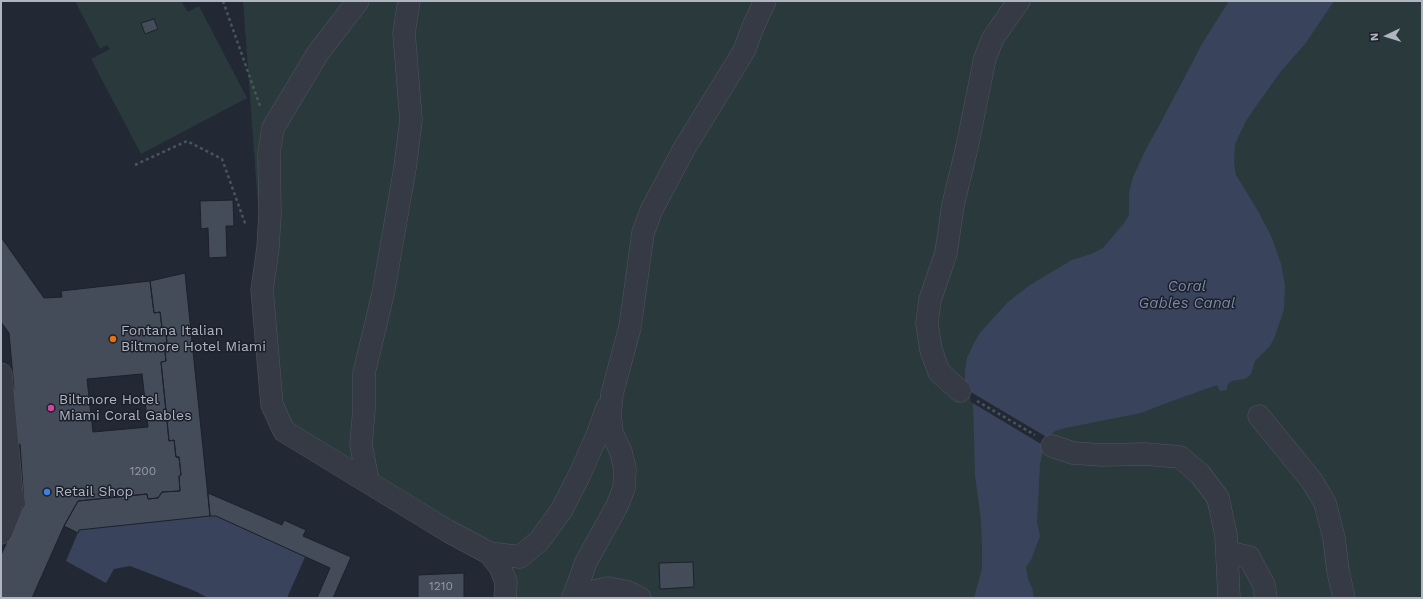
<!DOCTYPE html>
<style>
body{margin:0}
#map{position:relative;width:1423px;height:599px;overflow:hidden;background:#222834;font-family:"Work Sans",sans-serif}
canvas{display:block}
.frame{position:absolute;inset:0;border:2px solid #b0b5c2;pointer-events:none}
.north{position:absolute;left:1367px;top:16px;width:40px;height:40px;-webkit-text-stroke:3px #1b1f2a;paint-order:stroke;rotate:266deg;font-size:11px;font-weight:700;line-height:16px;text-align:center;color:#b0b5c2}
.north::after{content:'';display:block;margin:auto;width:14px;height:18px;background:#b0b5c2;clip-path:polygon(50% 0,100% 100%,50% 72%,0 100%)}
</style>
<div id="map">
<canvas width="1423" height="599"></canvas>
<div class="frame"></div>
<div class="north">N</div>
</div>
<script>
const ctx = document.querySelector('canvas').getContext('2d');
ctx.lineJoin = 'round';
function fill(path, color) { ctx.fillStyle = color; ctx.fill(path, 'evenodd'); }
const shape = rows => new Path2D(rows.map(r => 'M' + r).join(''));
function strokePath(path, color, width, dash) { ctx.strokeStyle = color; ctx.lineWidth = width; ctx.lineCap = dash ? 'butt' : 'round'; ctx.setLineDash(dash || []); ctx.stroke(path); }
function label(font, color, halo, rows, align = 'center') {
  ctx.font = font + ' "Work Sans",sans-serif'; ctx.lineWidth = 3; ctx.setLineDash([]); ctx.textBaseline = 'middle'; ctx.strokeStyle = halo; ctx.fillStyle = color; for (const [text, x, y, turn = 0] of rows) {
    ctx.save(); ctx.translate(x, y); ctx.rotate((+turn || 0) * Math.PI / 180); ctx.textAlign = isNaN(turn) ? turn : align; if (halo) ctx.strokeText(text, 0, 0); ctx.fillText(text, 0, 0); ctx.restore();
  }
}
fill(shape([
 [75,1,185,1,182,3,188,12,199,6,247,98,141,154,91,59,110,49,107,45,100,49],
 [243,1,1422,1,1422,598,501,598,495,574,462,546,277,436,256,179]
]), '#2a393b');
fill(shape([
 [1229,1,1334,1,1305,44,1282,70,1256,106,1246,121,1235,144,1234,164,1236,175,1258,211,1272,238,1281,264,1285,285,1284,309,1275,336,1270,346,1255,361,1251,374,1245,379,1232,381,1227,385,1227,390,1220,391,1217,385,1164,404,1141,413,1065,428,1055,431,1049,436,1043,450,1040,464,1037,522,1040,536,1031,560,1026,567,1028,579,1032,588,1034,598,974,598,982,569,982,551,981,520,975,475,973,400,971,390,965,380,965,371,967,358,972,347,979,334,1008,302,1030,285,1055,270,1072,260,1091,254,1103,248,1125,222,1129,215,1129,193,1133,177,1146,149,1161,122,1202,44],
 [210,516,216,516,305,557,287,598,208,598,195,591,130,566,114,569,106,583,66,561,79,530]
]), '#39445c');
fill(shape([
 [969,391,1050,439,1046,447,971,402]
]), '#222834');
const building = shape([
 [154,19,158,29,145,34,141,23,154,19],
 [233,200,234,226,226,226,227,257,209,258,208,228,201,229,200,201,233,200],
 [1,237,44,298,62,297,61,291,150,281,154,313,160,312,162,328,165,328,167,342,164,343,166,361,161,362,169,441,174,440,176,457,179,457,181,475,179,476,180,491,162,492,158,498,148,499,147,494,78,501,64,526,32,598,1,598,1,555,24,505,20,444,15,445,10,390,14,389,9,333,1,322,1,237],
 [142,374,148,427,93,432,87,379,142,374],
 [185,273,210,516,79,530,78,533,64,526,78,501,147,494,148,499,158,498,162,492,180,491,179,476,181,475,179,457,176,457,174,440,169,441,161,362,166,361,164,343,167,342,165,328,162,328,160,312,154,313,150,281,185,273],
 [208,493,282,525,284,520,306,530,303,536,351,557,333,598,317,598,330,568,216,516,210,516,208,493],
 [693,562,694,587,660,589,659,563,693,562],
 [464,573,464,598,418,598,418,575,464,573]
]);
fill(building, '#444b59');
strokePath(building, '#1d212c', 1);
const minor = shape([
 [358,1,318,53,273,128,269,153,270,213,268,247,262,290,272,405,284,431,448,531,489,553,500,567,506,582,505,598],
 [1,374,12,495,12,505,9,513,1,533],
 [960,391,939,372,931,350,927,323,930,300,946,253,953,205,967,147,985,58,993,38,1019,1],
 [1259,416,1312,481,1325,503,1334,538,1338,571,1344,598],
 [1052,446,1073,453,1102,455,1145,454,1180,457,1200,474,1218,498,1226,535,1229,598],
 [368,481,361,445,364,409,364,373,383,294,405,168,411,120,404,33,409,1],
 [1227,552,1249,557,1264,585,1266,598],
 [489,553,520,557,539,541,561,511,580,474,598,433,607,408],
 [573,596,608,588,628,592,640,598],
 [573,598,586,562,617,506,624,488,625,469,621,452,612,433,610,414,612,394,630,327,643,233,651,211,685,147,744,51,753,27,765,1]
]);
strokePath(minor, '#505560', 23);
strokePath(shape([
 [223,1,260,106],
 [135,165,187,141,222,159,246,226],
 [977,401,1035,435]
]), '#48565a', 2.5, [3, 3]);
strokePath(minor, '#363a45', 22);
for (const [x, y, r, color] of [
 [113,339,4,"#e8710a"],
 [51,408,4,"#d1479c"],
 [47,492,4,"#3f7fe0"]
]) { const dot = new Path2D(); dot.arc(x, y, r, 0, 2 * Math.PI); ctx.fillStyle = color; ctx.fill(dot); strokePath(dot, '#1b1f2a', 1.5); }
label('12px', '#959aa8', null, [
 ["1200",143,471],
 ["1210",441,586]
]);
label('14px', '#b0b5c2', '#1b1f2a', [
 ["Fontana Italian",121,331],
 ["Biltmore Hotel Miami",121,347],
 ["Biltmore Hotel",59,400],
 ["Miami Coral Gables",59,416],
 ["Retail Shop",55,492]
], 'left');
label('italic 15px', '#7c89a7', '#1b1f2a', [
 ["Coral",1187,287],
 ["Gables Canal",1187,304]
]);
</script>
